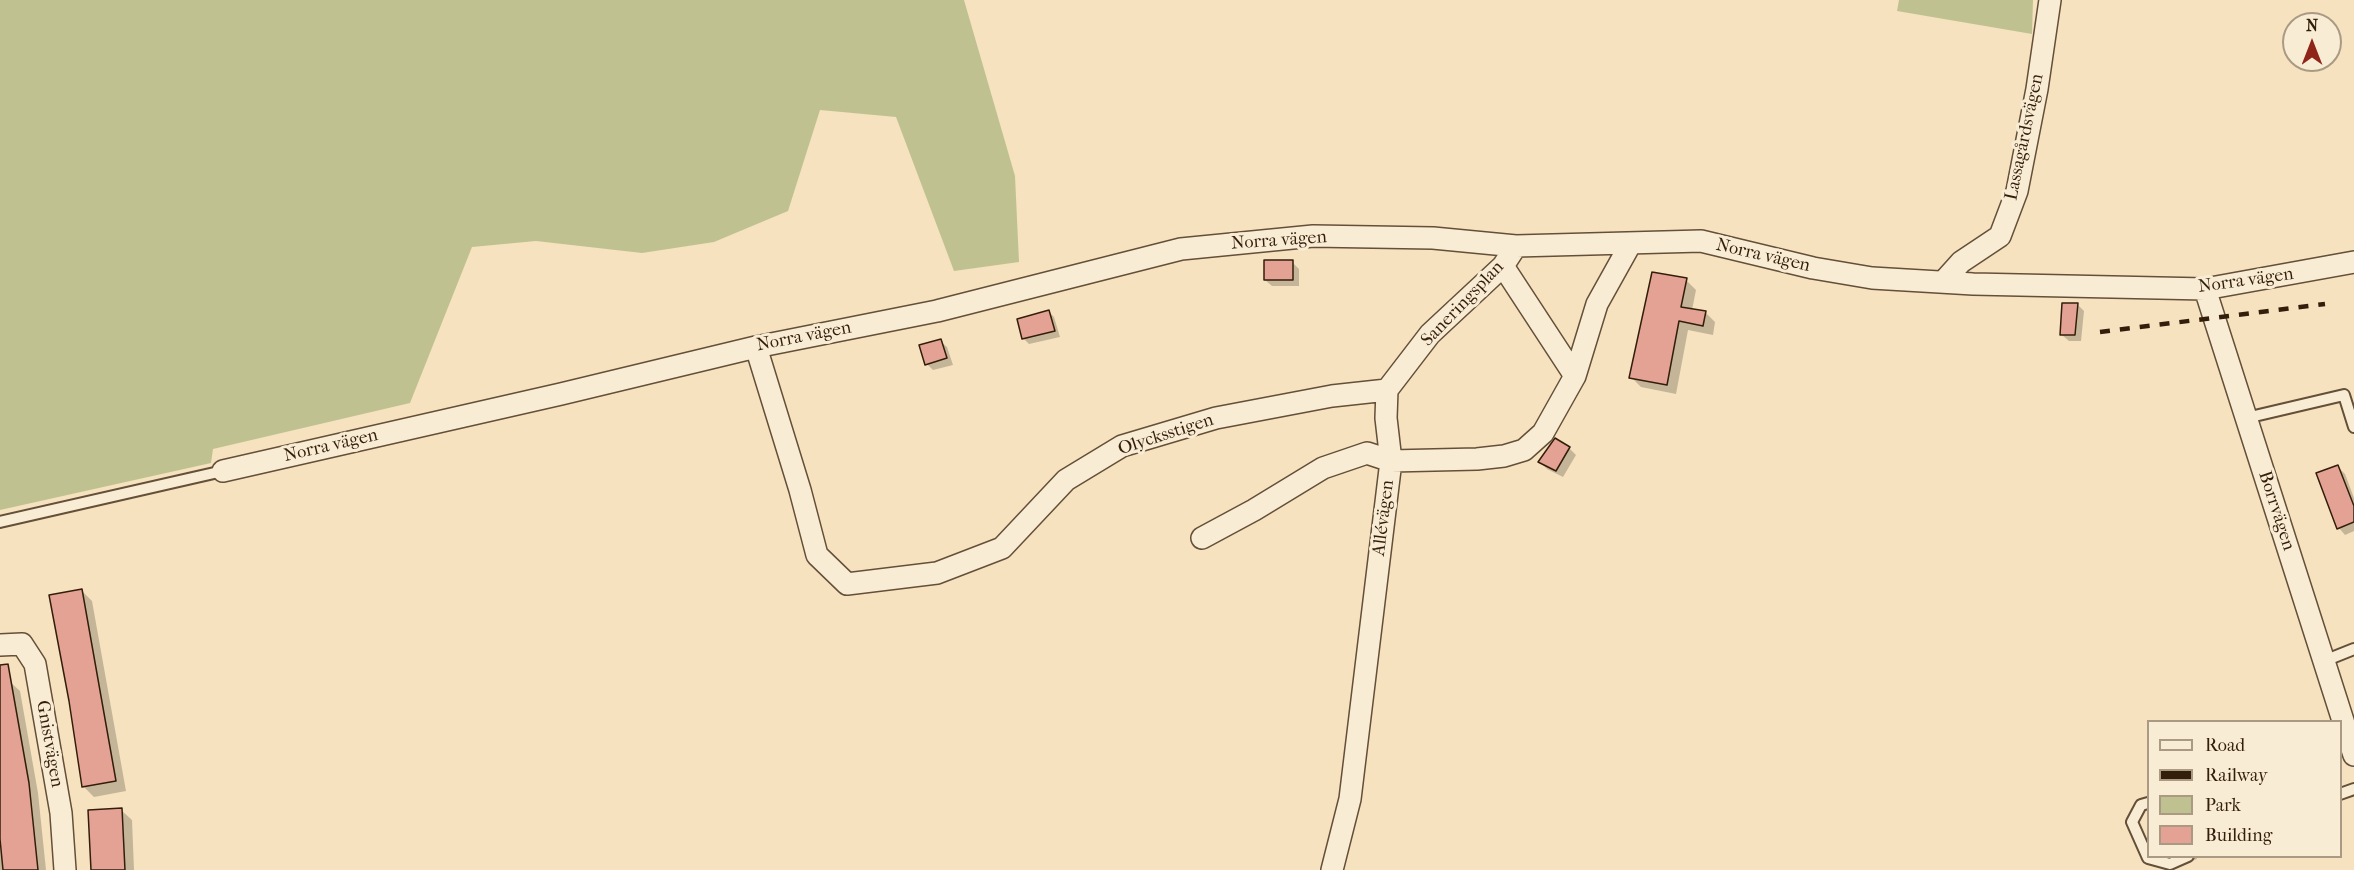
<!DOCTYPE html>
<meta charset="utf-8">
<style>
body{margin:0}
#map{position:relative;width:2354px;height:870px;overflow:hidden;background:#f6e2bf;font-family:"IM FELL French Canon",serif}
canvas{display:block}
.legend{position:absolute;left:2147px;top:720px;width:195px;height:138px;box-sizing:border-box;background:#f9ecd5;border:2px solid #aa9a84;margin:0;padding:8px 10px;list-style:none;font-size:18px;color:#331e0b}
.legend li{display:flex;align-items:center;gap:12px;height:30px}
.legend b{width:30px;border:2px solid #aa9a84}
.north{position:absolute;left:2282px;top:12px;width:60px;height:60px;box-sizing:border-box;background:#f9ecd5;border:2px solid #aa9a84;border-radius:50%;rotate:0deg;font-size:16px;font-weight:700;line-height:24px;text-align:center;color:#331e0b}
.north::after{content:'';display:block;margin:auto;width:21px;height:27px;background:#8f2418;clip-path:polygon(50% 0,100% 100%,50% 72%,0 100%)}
</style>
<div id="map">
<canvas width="2354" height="870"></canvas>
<ul class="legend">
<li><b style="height:8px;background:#f9ecd5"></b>Road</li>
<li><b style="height:8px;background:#331e0b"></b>Railway</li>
<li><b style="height:16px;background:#bfc290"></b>Park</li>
<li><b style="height:16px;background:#e4a294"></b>Building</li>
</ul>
<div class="north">N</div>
</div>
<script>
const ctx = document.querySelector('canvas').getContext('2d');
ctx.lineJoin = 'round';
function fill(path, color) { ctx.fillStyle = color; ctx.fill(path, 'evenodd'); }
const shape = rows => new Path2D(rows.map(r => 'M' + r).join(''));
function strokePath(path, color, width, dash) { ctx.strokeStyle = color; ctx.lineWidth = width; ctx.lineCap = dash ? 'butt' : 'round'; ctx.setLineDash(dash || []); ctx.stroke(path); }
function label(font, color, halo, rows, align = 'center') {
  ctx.font = font + ' "IM FELL French Canon",serif'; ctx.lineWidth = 6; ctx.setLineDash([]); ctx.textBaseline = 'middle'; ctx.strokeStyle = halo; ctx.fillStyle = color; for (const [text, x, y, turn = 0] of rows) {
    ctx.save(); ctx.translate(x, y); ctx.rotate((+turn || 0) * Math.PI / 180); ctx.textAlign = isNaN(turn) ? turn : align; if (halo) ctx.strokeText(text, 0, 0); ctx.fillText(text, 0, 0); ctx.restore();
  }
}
fill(shape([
 [0,0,964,0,1015,176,1019,262,954,271,896,117,820,110,788,211,714,242,642,253,536,241,472,247,410,403,213,449,211,463,0,510],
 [1899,0,2033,0,2032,34,1897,11]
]), '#bfc290');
fill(shape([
 [1292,262,1299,269,1299,286,1272,286,1265,280],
 [1686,280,1696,290,1692,310,1705,312,1715,322,1713,335,1688,330,1676,394,1641,387,1631,377],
 [2078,305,2084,311,2081,341,2069,341,2062,335],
 [1048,311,1054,317,1060,337,1029,344,1023,338],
 [940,341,947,347,953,365,933,370,927,364],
 [1569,448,1576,455,1563,477,1547,469,1540,462],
 [2338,467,2345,474,2354,498,2354,531,2345,535,2339,528],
 [82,591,92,601,126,791,94,797,83,786],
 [10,682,20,691,38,793,46,870,0,870,0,684],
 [121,810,132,820,134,870,92,870],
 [2165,856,2196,856,2197,859,2177,867]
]), '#0003');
const building = shape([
 [1264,260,1293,260,1293,280,1264,280,1264,260],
 [1652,272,1687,278,1681,307,1706,311,1703,326,1679,321,1667,385,1629,378,1652,272],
 [2062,303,2078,303,2075,335,2060,335,2062,303],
 [1049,310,1055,331,1022,339,1017,319,1049,310],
 [941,339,947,358,925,365,919,345,941,339],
 [1555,438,1570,447,1556,471,1538,462,1555,438],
 [2338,465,2354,506,2354,522,2337,529,2316,473,2338,465],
 [82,589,116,781,82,787,69,701,49,595,82,589],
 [8,664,29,783,38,870,3,870,0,839,0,665,8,664],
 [122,808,125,870,91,870,88,810,122,808]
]);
fill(building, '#e4a294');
strokePath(building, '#331e0b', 1.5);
const lane = shape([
 [2246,418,2344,395,2354,427],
 [0,522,223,471],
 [2324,661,2354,649],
 [2340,794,2354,789],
 [2148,803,2141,805,2132,822,2148,858,2170,864,2188,856]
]);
const street = shape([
 [1503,266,1575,376],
 [1943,282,1961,262,2000,236,2017,191,2037,89,2050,0],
 [2205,289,2354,755],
 [756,347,800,490,817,555,847,584,937,573,1002,548,1066,480,1122,446,1216,418,1332,396,1387,390],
 [1391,461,1386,418,1387,390,1430,334,1503,266,1516,246],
 [223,471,561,394,756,347,937,311,1181,249,1313,236,1433,238,1516,246,1701,241,1813,268,1872,278,1973,284,2205,289,2354,262],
 [1202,538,1254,510,1323,468,1367,453,1391,461],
 [0,645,22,644,35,664,61,813,65,870],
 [1332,870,1350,799,1391,461,1477,459,1504,456,1524,450,1543,433,1575,376,1597,304,1631,243]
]);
strokePath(lane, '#644f38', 14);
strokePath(street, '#644f38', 24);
strokePath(lane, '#f9ecd5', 10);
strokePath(street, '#f9ecd5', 21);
strokePath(shape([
 [2100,332,2325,304]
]), '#331e0b', 4.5, [10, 10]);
label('18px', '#331e0b', '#f9ecd5', [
 ["Lassagårdsvägen",2025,137,-78],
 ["Norra vägen",1279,241,-4],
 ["Norra vägen",1763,256,13],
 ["Norra vägen",2246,281,-8],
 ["Saneringsplan",1463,304,-46],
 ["Norra vägen",804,337,-11],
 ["Olycksstigen",1166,435,-18],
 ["Norra vägen",331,446,-13],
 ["Borrvägen",2276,511,72],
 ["Allévägen",1384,518,-83],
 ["Gnistvägen",49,744,80]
]);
</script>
